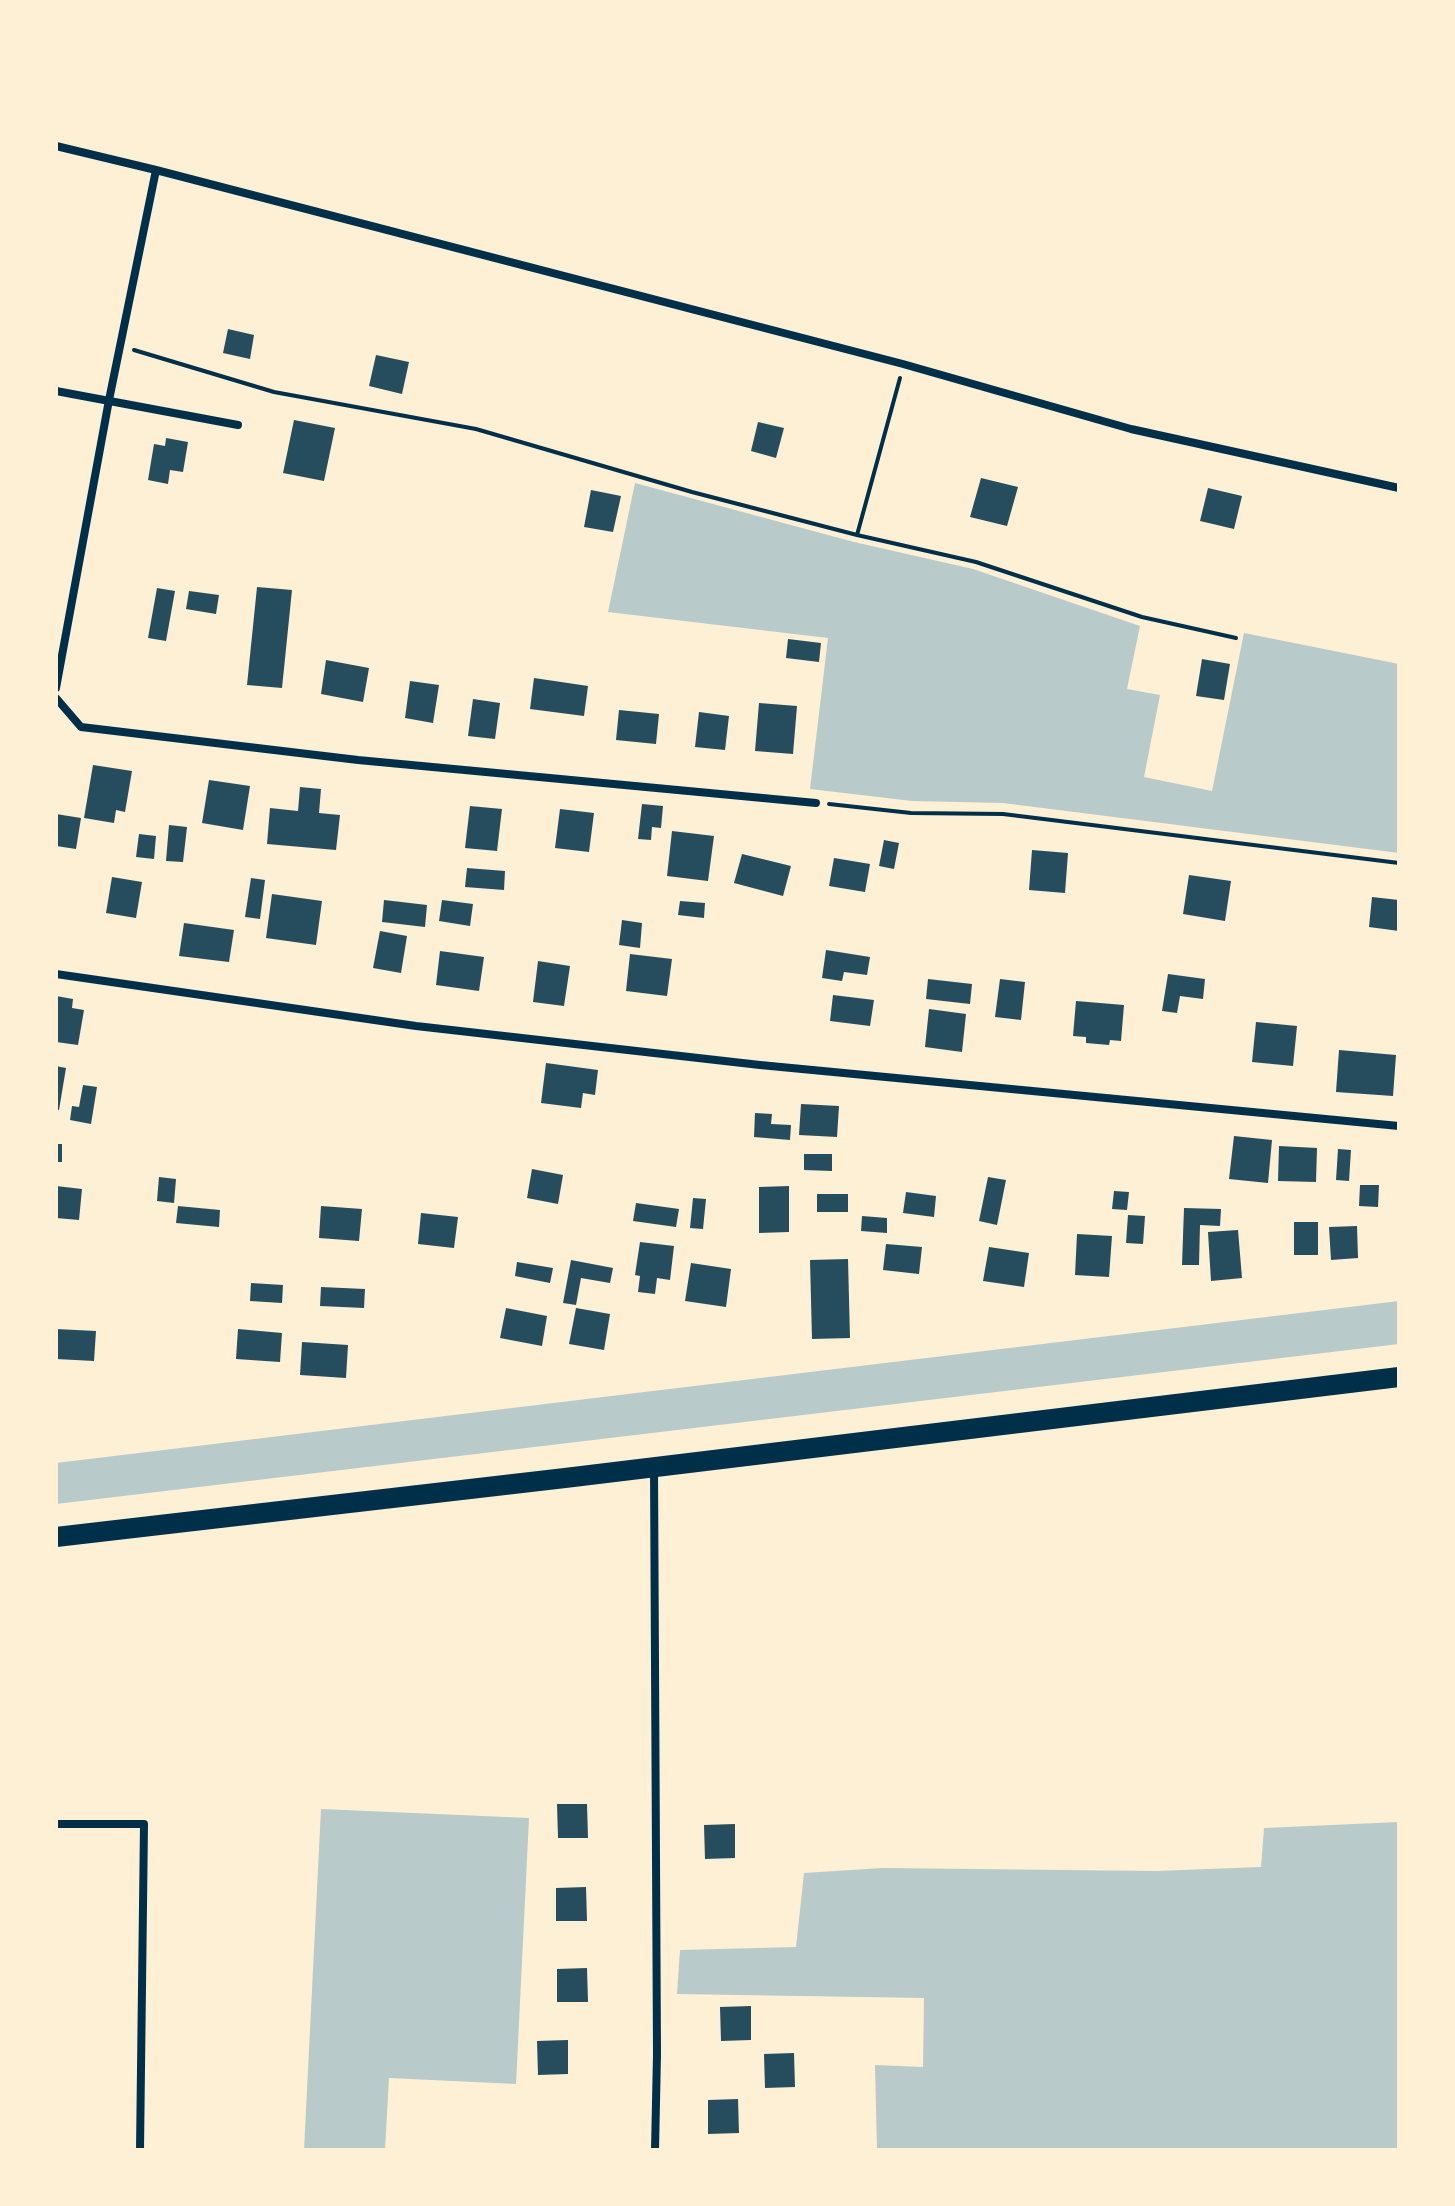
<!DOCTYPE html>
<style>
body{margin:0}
#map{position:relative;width:1455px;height:2206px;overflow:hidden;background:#fdf0d5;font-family:Rubik,sans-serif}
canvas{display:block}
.frame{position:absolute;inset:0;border:58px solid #fdf0d5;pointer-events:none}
</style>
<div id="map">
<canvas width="1455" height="2206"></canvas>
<div class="frame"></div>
</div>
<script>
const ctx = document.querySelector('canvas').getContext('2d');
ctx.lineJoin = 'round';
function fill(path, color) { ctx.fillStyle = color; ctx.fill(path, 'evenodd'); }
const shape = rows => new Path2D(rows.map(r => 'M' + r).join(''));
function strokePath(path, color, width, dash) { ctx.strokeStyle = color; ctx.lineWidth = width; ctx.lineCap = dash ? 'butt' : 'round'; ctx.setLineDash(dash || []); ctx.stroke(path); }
fill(shape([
 [635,483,854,542,973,569,1140,626,1127,689,1160,695,1144,777,1212,791,1244,633,1399,664,1399,853,1003,803,912,801,810,789,828,638,608,612],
 [1399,1301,1399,1344,56,1504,56,1463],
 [321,1809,529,1818,516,2084,389,2078,385,2150,304,2150],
 [1399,1822,1399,2150,877,2150,875,2065,923,2067,924,1998,677,1994,680,1950,796,1947,804,1873,882,1868,1156,1871,1261,1867,1264,1828]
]), '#b9caca');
fill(shape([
 [228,329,254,335,250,359,223,353],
 [376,355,409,362,402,394,369,386],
 [294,420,335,428,324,481,283,473],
 [758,422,784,428,776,458,751,451],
 [166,438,188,442,183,472,170,470,168,484,148,480,154,444,165,446],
 [981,478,1018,487,1007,526,970,517],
 [1208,488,1242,496,1234,529,1200,521],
 [591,490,621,496,613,532,584,527],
 [257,587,292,590,282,688,247,685],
 [157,588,175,591,166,641,148,638],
 [189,591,219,595,216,614,186,609],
 [788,639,821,643,819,662,786,658],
 [1202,659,1230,664,1224,700,1196,696],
 [326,660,369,668,363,702,321,694],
 [534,678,588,686,584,716,530,709],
 [410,681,439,685,433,723,405,718],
 [473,699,500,703,495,739,468,736],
 [759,703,797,706,793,754,755,751],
 [619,710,659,714,656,744,616,740],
 [699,712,729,716,725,750,695,747],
 [93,765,132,771,125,812,116,810,114,823,84,818],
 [209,780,250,786,243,830,202,823],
 [300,787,321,789,319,813,340,815,336,850,267,844,270,808,298,811],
 [642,804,663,806,661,828,652,827,651,840,638,839],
 [470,806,502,809,497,851,465,848],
 [560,809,594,813,589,852,555,848],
 [56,814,81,818,76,849,56,846],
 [169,825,187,827,183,862,166,861],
 [672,831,714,836,708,881,667,876],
 [139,834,156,836,154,859,136,857],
 [884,840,899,843,894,869,879,866],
 [1032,850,1068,853,1065,893,1029,890],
 [742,854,791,866,783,896,734,883],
 [834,858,870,864,865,892,829,886],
 [467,868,505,871,504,890,465,887],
 [1189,875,1231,881,1225,921,1183,914],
 [112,877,142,882,136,918,106,913],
 [251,878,265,880,260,919,245,917],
 [272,894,322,901,316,945,266,938],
 [1372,897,1399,900,1399,931,1369,927],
 [384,900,427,905,425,927,382,922],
 [442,900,473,904,470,926,439,921],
 [680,901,705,903,704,918,678,915],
 [622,920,642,923,640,948,619,945],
 [184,923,234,930,229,962,179,956],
 [380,931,407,936,401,973,373,968],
 [826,950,870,957,867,975,844,972,842,981,822,978],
 [440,951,484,957,479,991,436,985],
 [630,954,672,959,667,996,626,991],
 [538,961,570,966,564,1006,533,1002],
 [1168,974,1205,979,1203,999,1180,996,1177,1013,1162,1011],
 [928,979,972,984,970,1004,926,999],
 [1000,979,1025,982,1021,1020,995,1017],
 [833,995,874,1000,870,1026,830,1021],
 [56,996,73,999,72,1008,84,1010,78,1045,56,1042],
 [1076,1001,1124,1005,1121,1041,1110,1040,1109,1045,1086,1043,1086,1037,1073,1036],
 [929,1009,966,1014,962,1052,925,1047],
 [1256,1022,1297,1026,1293,1066,1252,1062],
 [1339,1050,1396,1055,1393,1096,1336,1092],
 [546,1063,598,1070,595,1095,583,1093,581,1108,541,1103],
 [56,1066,66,1068,59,1110,56,1109],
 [83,1085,97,1087,91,1124,70,1120,72,1106,79,1107],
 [801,1104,839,1106,837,1137,799,1135],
 [755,1113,772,1114,771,1124,791,1125,790,1140,754,1137],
 [1234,1136,1272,1140,1268,1183,1229,1179],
 [56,1144,62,1144,62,1162,56,1162],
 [1279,1146,1317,1148,1316,1182,1278,1181],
 [1338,1149,1351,1150,1349,1181,1336,1180],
 [804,1154,832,1154,832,1171,804,1170],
 [532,1169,563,1175,558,1204,527,1198],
 [159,1177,176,1179,174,1203,157,1201],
 [988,1177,1006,1180,997,1225,979,1221],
 [1360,1185,1379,1185,1378,1207,1359,1206],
 [56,1186,82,1189,79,1220,56,1218],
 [789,1186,789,1232,759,1233,759,1187],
 [1114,1191,1129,1192,1127,1210,1112,1209],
 [906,1192,936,1196,934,1217,903,1213],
 [817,1194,848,1194,848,1212,817,1212],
 [693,1198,706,1199,703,1229,690,1228],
 [636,1203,679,1209,676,1227,633,1221],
 [178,1206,220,1210,219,1227,176,1223],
 [321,1206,362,1209,359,1241,319,1238],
 [1184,1208,1221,1209,1220,1226,1200,1225,1199,1265,1182,1265],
 [421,1213,458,1217,454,1248,418,1244],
 [1128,1215,1145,1216,1143,1244,1126,1243],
 [862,1216,887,1218,887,1233,861,1231],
 [1294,1222,1318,1222,1318,1255,1294,1255],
 [1357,1226,1358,1258,1331,1260,1329,1227],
 [1238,1230,1242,1278,1211,1281,1208,1232],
 [1077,1234,1112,1236,1109,1277,1075,1275],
 [640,1242,674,1246,670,1280,657,1278,655,1294,638,1292,640,1276,635,1275],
 [886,1244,922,1247,919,1274,883,1270],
 [989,1247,1029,1253,1024,1287,983,1281],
 [848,1259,850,1338,812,1339,810,1260],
 [571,1260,613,1268,610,1283,581,1278,576,1305,563,1303],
 [517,1262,553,1268,550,1283,515,1276],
 [691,1263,731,1269,726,1307,685,1301],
 [251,1283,283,1285,282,1303,250,1301],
 [321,1287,365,1289,364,1308,320,1306],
 [506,1308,547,1316,542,1346,500,1338],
 [576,1308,610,1314,604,1350,569,1344],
 [56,1329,96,1331,94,1361,56,1359],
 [238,1329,282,1333,280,1362,236,1359],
 [302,1342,348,1345,346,1378,300,1375],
 [557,1804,587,1804,588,1838,558,1838],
 [735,1824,735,1858,705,1859,704,1825],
 [586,1887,587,1921,556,1921,556,1888],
 [587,1968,588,2002,557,2002,557,1969],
 [751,2006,751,2040,721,2041,720,2007],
 [568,2040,568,2074,538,2075,537,2041],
 [794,2053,795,2087,765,2088,764,2054],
 [738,2099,739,2133,708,2134,708,2100]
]), '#264d5e');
strokePath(shape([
 [134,350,274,392,476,429,692,492,857,535,976,562,1142,617,1236,638],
 [857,535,900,378],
 [829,804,911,813,1003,814,1399,863]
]), '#003049', 4);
strokePath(shape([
 [56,146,156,170,903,364,1131,429,1399,488],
 [56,391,238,425],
 [56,688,109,400,156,170],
 [56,698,81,727,358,760,816,803],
 [56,974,416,1026,760,1065,1399,1126],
 [654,1468,657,2054,655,2150],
 [56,1824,144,1824,140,2150]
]), '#003049', 8);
strokePath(shape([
 [56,1537,565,1478,1399,1377]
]), '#003049', 20);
</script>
